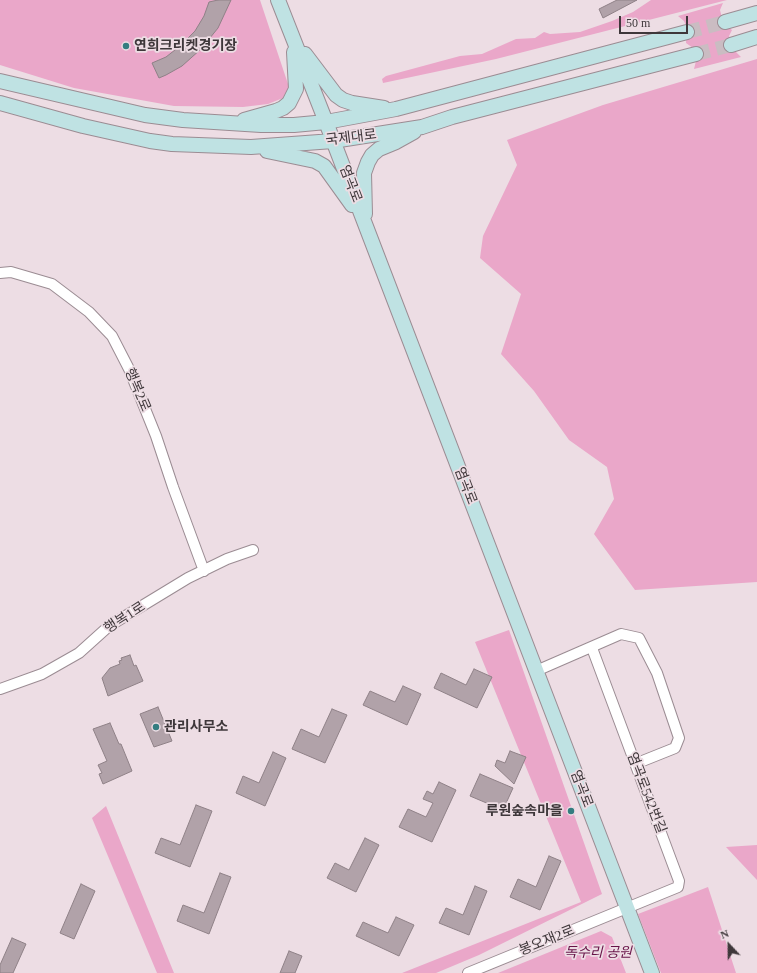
<!DOCTYPE html>
<meta charset="utf-8">
<style>
body{margin:0}
#map{position:relative;width:757px;height:973px;overflow:hidden;background:#eddde4;font-family:"Times New Roman",serif}
canvas{display:block}
.north{position:absolute;left:709px;top:925px;width:40px;height:40px;-webkit-text-stroke:3px #eddde4;paint-order:stroke;rotate:338deg;font-size:11px;font-weight:700;line-height:16px;text-align:center;color:#3e373a}
.north::after{content:'';display:block;margin:auto;width:14px;height:18px;background:#3e373a;clip-path:polygon(50% 0,100% 100%,50% 72%,0 100%)}
.scale{position:absolute;left:619px;top:16px;width:69px;height:18px;box-sizing:border-box;border:2px solid #3e373a;border-top:0;padding-left:5px;font-size:12px;line-height:14px;white-space:nowrap;color:#3e373a;-webkit-text-stroke:3px #eddde4;paint-order:stroke}
</style>
<div id="map">
<canvas width="757" height="973"></canvas>
<div class="north">N</div>
<div class="scale">50 m</div>
</div>
<script>
const ctx = document.querySelector('canvas').getContext('2d');
ctx.lineJoin = 'round';
function fill(path, color) { ctx.fillStyle = color; ctx.fill(path, 'evenodd'); }
const shape = rows => new Path2D(rows.map(r => 'M' + r).join(''));
function strokePath(path, color, width, dash) { ctx.strokeStyle = color; ctx.lineWidth = width; ctx.lineCap = dash ? 'butt' : 'round'; ctx.setLineDash(dash || []); ctx.stroke(path); }
function label(font, color, halo, rows, align = 'center') {
  ctx.font = font + ' "Times New Roman","Noto Sans KR",serif'; ctx.lineWidth = 3.5; ctx.setLineDash([]); ctx.textBaseline = 'middle'; ctx.strokeStyle = halo; ctx.fillStyle = color; for (const [text, x, y, turn = 0] of rows) {
    ctx.save(); ctx.translate(x, y); ctx.rotate((+turn || 0) * Math.PI / 180); ctx.textAlign = isNaN(turn) ? turn : align; if (halo) ctx.strokeText(text, 0, 0); ctx.fillText(text, 0, 0); ctx.restore();
  }
}
fill(shape([
 [0,0,260,0,289,87,283,98,268,104,243,107,174,106,74,88,0,65],
 [651,0,727,0,496,59,383,83,382,79,386,76,460,56,482,54,516,39,535,38,544,32,550,34,580,32,612,21,633,12],
 [723,3,720,10,722,18,726,25,732,30,729,36,732,48,741,57,694,69,696,61,693,48,686,43,687,28,684,21,678,16],
 [757,59,757,582,635,590,594,534,614,499,607,467,569,440,534,391,501,354,521,294,480,258,483,236,517,165,507,140,603,105],
 [509,630,602,894,479,955,436,973,402,973,581,902,475,642],
 [106,806,174,973,157,973,92,818],
 [757,845,757,880,726,847],
 [708,887,736,973,661,973,638,914],
 [601,931,612,937,626,973,498,973]
]), '#eaa7c9');
const building = shape([
 [218,0,231,0,218,28,201,49,182,66,166,75,159,78,152,63,166,57,180,46,195,31,204,16,209,2,218,0],
 [617,0,637,0,603,18,599,9,617,0],
 [130,655,134,666,136,665,143,681,108,696,102,678,110,668,120,664,119,661,122,660,121,658,130,655],
 [474,669,492,677,477,708,434,688,441,673,466,685,474,669],
 [403,686,421,694,407,725,363,705,370,691,395,702,403,686],
 [158,707,172,741,154,747,140,714,158,707],
 [332,709,347,715,325,763,292,749,301,729,319,737,332,709],
 [110,723,119,744,121,744,132,771,103,784,99,774,102,773,98,765,107,761,93,729,110,723],
 [510,751,526,757,514,784,495,766,497,760,505,763,510,751],
 [273,752,286,758,265,806,236,793,243,776,259,783,273,752],
 [480,774,513,788,503,810,470,796,480,774],
 [439,782,456,790,432,842,399,827,408,809,426,817,433,803,423,799,427,791,433,794,439,782],
 [196,805,212,811,190,867,155,853,161,838,180,845,196,805],
 [365,838,379,845,356,892,327,878,335,863,349,870,365,838],
 [549,856,561,861,540,910,510,897,518,879,536,887,549,856],
 [220,873,231,877,209,934,177,921,183,905,204,913,220,873],
 [81,884,95,891,74,939,60,933,81,884],
 [475,886,487,891,469,935,439,923,446,908,463,915,475,886],
 [396,917,414,925,399,956,356,936,363,922,388,933,396,917],
 [12,938,26,944,13,973,0,973,0,965,12,938],
 [289,951,302,956,295,973,280,973,289,951]
]);
fill(building, '#b1a2a9');
strokePath(building, '#8f8187', 1);
strokePath(shape([
 [687,32,725,22],
 [696,54,731,45]
]), '#cabcc2', 14, [14, 7]);
const street = shape([
 [0,273,11,272,52,284,89,312,112,336,129,369,156,436,173,487,204,571],
 [536,671,621,634,639,638,657,673,679,738,675,748,635,764],
 [0,689,42,674,79,653,109,626,188,578,227,559,253,550],
 [468,973,678,887,679,881,592,648]
]);
const secondary = shape([
 [278,0,326,122,652,973],
 [725,22,757,13],
 [731,45,757,37],
 [305,54,336,95,343,100,352,103,384,108],
 [0,81,145,115,183,120,261,125,294,125,326,122,396,109,687,32],
 [0,103,83,126,150,141,172,144,251,147,333,141,422,127,452,117,696,54],
 [244,120,276,111,283,108,289,103,296,89,294,52],
 [267,151,315,161,324,166,352,205],
 [365,214,364,173,368,162,372,155,379,149,396,142,414,132]
]);
strokePath(street, '#9b8c93', 12);
strokePath(secondary, '#9b8c93', 16);
strokePath(street, '#fff', 10);
strokePath(secondary, '#bfe2e3', 14);
for (const [x, y, r, color] of [
 [126,46,4,"#347d80"],
 [156,727,4,"#347d80"],
 [571,811,4,"#347d80"]
]) { const dot = new Path2D(); dot.arc(x, y, r, 0, 2 * Math.PI); ctx.fillStyle = color; ctx.fill(dot); strokePath(dot, '#eddde4', 1.5); }
label('bold 14px', '#3e373a', '#eddde4', [
 ["연희크리켓경기장",134,46],
 ["관리사무소",164,727],
 ["루원숲속마을",563,811,"right"]
], 'left');
label('14px', '#3e373a', '#eddde4', [
 ["국제대로",351,138,-7],
 ["염곡로",350,184,69],
 ["행복2로",137,390,67],
 ["염곡로",465,486,69],
 ["행복1로",125,618,-33],
 ["염곡로",581,789,69],
 ["염곡로542번길",646,793,69],
 ["봉오재2로",547,941,-22]
]);
label('italic 14px', '#671247', '#eddde4', [
 ["독수리 공원",598,953]
]);
</script>
